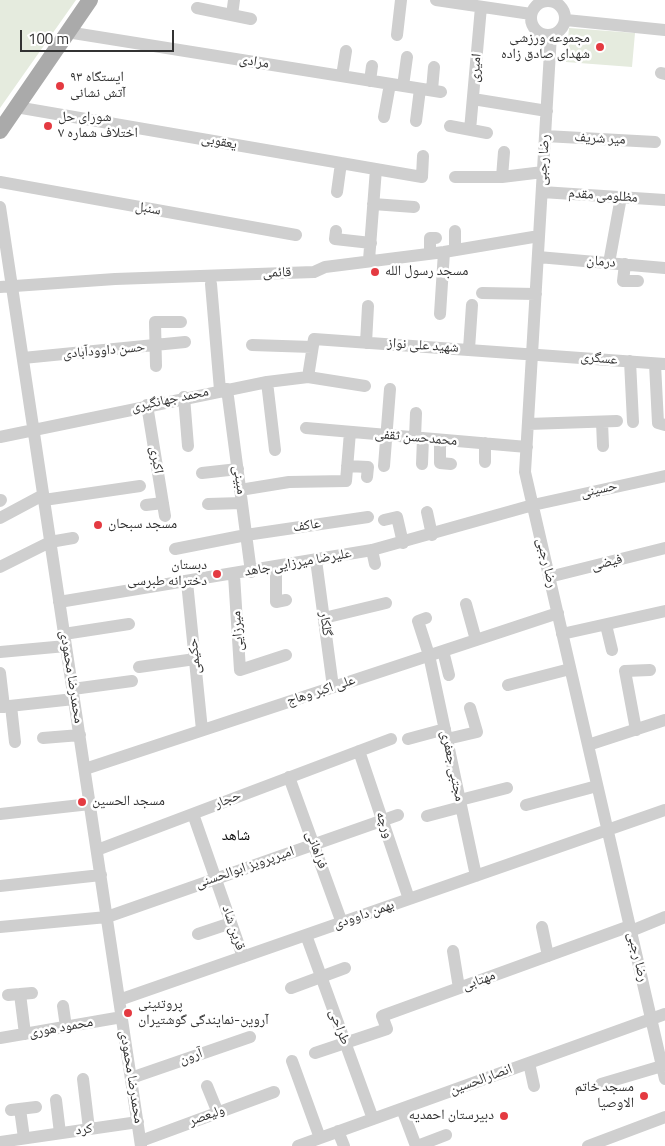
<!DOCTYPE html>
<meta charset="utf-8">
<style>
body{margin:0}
#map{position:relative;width:665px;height:1146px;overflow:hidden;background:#fff;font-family:"Titillium Web",sans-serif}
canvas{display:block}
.scale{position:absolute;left:20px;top:30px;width:154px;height:22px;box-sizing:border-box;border:2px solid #323232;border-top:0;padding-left:6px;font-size:15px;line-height:18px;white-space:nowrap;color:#323232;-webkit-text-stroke:4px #fff;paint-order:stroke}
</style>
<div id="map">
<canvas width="665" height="1146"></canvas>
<div class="scale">100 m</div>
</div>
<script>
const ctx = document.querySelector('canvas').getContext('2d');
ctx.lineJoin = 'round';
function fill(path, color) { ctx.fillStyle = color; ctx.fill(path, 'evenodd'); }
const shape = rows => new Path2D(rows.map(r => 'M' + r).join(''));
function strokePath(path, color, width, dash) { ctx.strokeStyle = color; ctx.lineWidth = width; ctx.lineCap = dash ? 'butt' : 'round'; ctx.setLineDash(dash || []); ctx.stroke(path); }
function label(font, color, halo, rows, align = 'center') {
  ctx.font = font + ' "Titillium Web","Noto Naskh Arabic",sans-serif'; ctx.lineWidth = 5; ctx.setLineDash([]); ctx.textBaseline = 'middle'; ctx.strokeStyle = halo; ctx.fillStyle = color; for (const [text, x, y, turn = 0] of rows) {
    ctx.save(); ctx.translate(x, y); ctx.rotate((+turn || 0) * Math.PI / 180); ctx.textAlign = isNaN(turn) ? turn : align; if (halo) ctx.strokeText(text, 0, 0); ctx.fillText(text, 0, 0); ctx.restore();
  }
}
fill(shape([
 [0,0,76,0,0,108],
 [569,28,635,33,632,67,566,62]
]), '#e5ebde');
strokePath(shape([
 [436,0,531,14],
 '531 18a17 17 0 1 1 34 0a17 17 0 1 1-34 0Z',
 [197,8,251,19],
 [232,15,234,0],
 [566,20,665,30],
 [67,32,441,92],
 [397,35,401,0],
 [551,35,525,472,665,1079],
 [661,73,665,74],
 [342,76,346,51],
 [370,81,372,66],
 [403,86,407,57],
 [432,90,434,67],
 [473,99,547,111],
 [16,107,422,177,423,156],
 [384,117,390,84],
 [416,121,420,89],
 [450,126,487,133],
 [470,130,481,7],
 [545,136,655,142],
 [455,177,502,177,543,172],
 [502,177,504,152],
 [0,182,296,235],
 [337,192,341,163],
 [542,192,665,200],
 [373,204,414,207],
 [0,207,141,1146],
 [336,231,335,239,371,243],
 [455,250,455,231],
 [430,253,430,238,436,238],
 [538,257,665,268],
 [369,260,376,169],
 [609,263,621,197],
 [625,264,623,281,638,281],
 [211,284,220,390],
 [0,287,115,279,314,272,325,267,444,252,539,236],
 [482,293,536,294],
 [440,314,444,252],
 [366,343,368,306],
 [252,345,312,347],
 [469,349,472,305],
 [23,358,185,342],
 [630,361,633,422],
 [655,364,658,423,665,425],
 [156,366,155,322,181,322],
 [308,377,314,339,665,364],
 [267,382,275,450],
 [227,389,251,572],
 [184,397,188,446],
 [147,405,165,516],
 [602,422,603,446],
 [528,424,617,421],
 [306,428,527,447],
 [0,437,267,382,308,377,365,386],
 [415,438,416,413],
 [440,440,440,463,451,464],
 [485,443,485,462],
 [422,464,423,438],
 [347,466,368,467,367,477],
 [384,466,390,389],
 [202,473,238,469],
 [240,490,289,482,346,481,350,432],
 [44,500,140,486],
 [0,501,1,500],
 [208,504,242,503],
 [146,505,163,503],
 [427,512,432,535],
 [0,518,43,495],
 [384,520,397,517,403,543],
 [175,549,246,535,368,517],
 [372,550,375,564],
 [316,560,333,687],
 [0,567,50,542,73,538],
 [276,568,276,602,286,600],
 [234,575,240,670,286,655],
 [549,577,665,548],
 [187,582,202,730],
 [59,602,372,550,533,505,665,476],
 [466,604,476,640],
 [324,618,386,603],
 [426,618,418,621,429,655,476,876],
 [606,625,612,650],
 [64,634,129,624],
 [562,634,665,611],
 [443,651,449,675],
 [0,652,66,646],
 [139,667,195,659],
 [0,673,4,707],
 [508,685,570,669],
 [73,689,132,681],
 [11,706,15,742],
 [0,707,74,699],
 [636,730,625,671,650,670],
 [43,738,80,735],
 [408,739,445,729],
 [447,739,477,732,470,708],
 [588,745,665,720],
 [359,751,409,899],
 [85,769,558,613],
 [289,777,342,923],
 [460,800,507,788],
 [526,805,597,786],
 [0,814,90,804],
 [193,814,243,957],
 [427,816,461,807],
 [97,850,391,739],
 [0,886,101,875],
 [0,927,107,917,398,815],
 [542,927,548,956],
 [631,931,665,917],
 [198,934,231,923],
 [306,935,373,1119],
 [453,951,459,988],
 [291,988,345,968],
 [20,994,25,1034],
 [8,995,32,993],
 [119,1000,665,810],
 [63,1006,66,1027],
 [0,1038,122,1017],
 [315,1053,387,1029,382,1016,630,926],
 [292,1061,320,1138],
 [529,1063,534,1086],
 [131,1078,250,1037],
 [83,1079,89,1129],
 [601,1084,662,1066],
 [207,1086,218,1113],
 [56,1100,60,1133],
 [20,1109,24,1138],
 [402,1109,416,1146],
 [11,1110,36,1107],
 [338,1131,344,1146],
 [141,1141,274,1092],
 [0,1142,138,1122],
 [298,1146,665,1014],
 [417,1146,446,1135],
 [588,1146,665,1117]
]), '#cfcfcf', 12);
strokePath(shape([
 [0,131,90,0]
]), '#aaa', 16);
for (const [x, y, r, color] of [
 [600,47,5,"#e43a41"],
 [60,86,5,"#e43a41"],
 [48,126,5,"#e43a41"],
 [375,272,5,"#e43a41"],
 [98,525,5,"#e43a41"],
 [217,574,5,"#e43a41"],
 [82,802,5,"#e43a41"],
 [128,1013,5,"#e43a41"],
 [644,1096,5,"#e43a41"],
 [504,1116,5,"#e43a41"]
]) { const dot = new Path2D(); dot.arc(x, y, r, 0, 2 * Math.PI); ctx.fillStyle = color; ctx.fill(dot); strokePath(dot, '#fff', 2); }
label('14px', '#323232', '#fff', [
 ["مجموعه ورزشی",590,39,"right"],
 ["شهدای صادق زاده",590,55,"right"],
 ["ایستگاه ۹۳",70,78],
 ["آتش نشانی",70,94],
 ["شورای حل",58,118],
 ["اختلاف شماره ۷",58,134],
 ["مسجد رسول الله",385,272],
 ["مسجد سبحان",108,525],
 ["دبستان",207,566,"right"],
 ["دخترانه طبرسی",207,582,"right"],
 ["مسجد الحسین",92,802],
 ["پروتئینی",138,1005],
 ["آروین-نمایندگی گوشتیران",138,1021],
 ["مسجد خاتم",634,1088,"right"],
 ["الاوصیا",634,1104,"right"],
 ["دبیرستان احمدیه",494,1116,"right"]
], 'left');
label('14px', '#323232', '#fff', [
 ["مرادی",254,62,9],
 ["امیری",476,68,-85],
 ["میر شریف",600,139,3],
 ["یعقوبی",219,142,10],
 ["رضا رجبی",544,160,-87],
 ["مظلومی مقدم",603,196,4],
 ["سنبل",148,209,10],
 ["درمان",601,262,5],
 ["قائمی",277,273,-1],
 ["شهید علی نواز",423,346,4],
 ["حسن داوودآبادی",104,351,-5],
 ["عسگری",599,359,5],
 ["محمد جهانگیری",170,400,-12],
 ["محمدحسن ثقفی",416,438,5],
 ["اکبری",156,460,81],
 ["مبینی",239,480,82],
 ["حسینی",599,490,-12],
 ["عاکف",307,526,-9],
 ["علیرضا میرزایی جاهد",298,563,-10],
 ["رضا رجبی",546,563,77],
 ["فیضی",607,563,-14],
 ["گلکار",325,624,82],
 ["میرزایی",238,631,-94],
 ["حکیمی",195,656,-96],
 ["محمدرضا محمودی",71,677,81],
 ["علی اکبر وهاج",321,691,-18],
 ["مجتبی جعفری",452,766,78],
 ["حجار",228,800,-21],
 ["ورچه",384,825,71],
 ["فراهانی",316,850,70],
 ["امیرپرویز ابوالحسنی",245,868,-19],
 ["بهمن داوودی",364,915,-19],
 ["قرین شاد",233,928,71],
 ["رضا رجبی",637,957,77],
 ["مهتابی",479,981,-20],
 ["طراحی",339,1027,70],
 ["محمود هوری",61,1028,-10],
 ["آرون",191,1057,-19],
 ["محمدرضا محمودی",131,1077,81],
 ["انصارالحسین",481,1080,-20],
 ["ولیعصر",207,1116,-20],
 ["کرد",84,1130,-8]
]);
label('15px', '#000', '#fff', [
 ["شاهد",236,836]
]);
</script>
